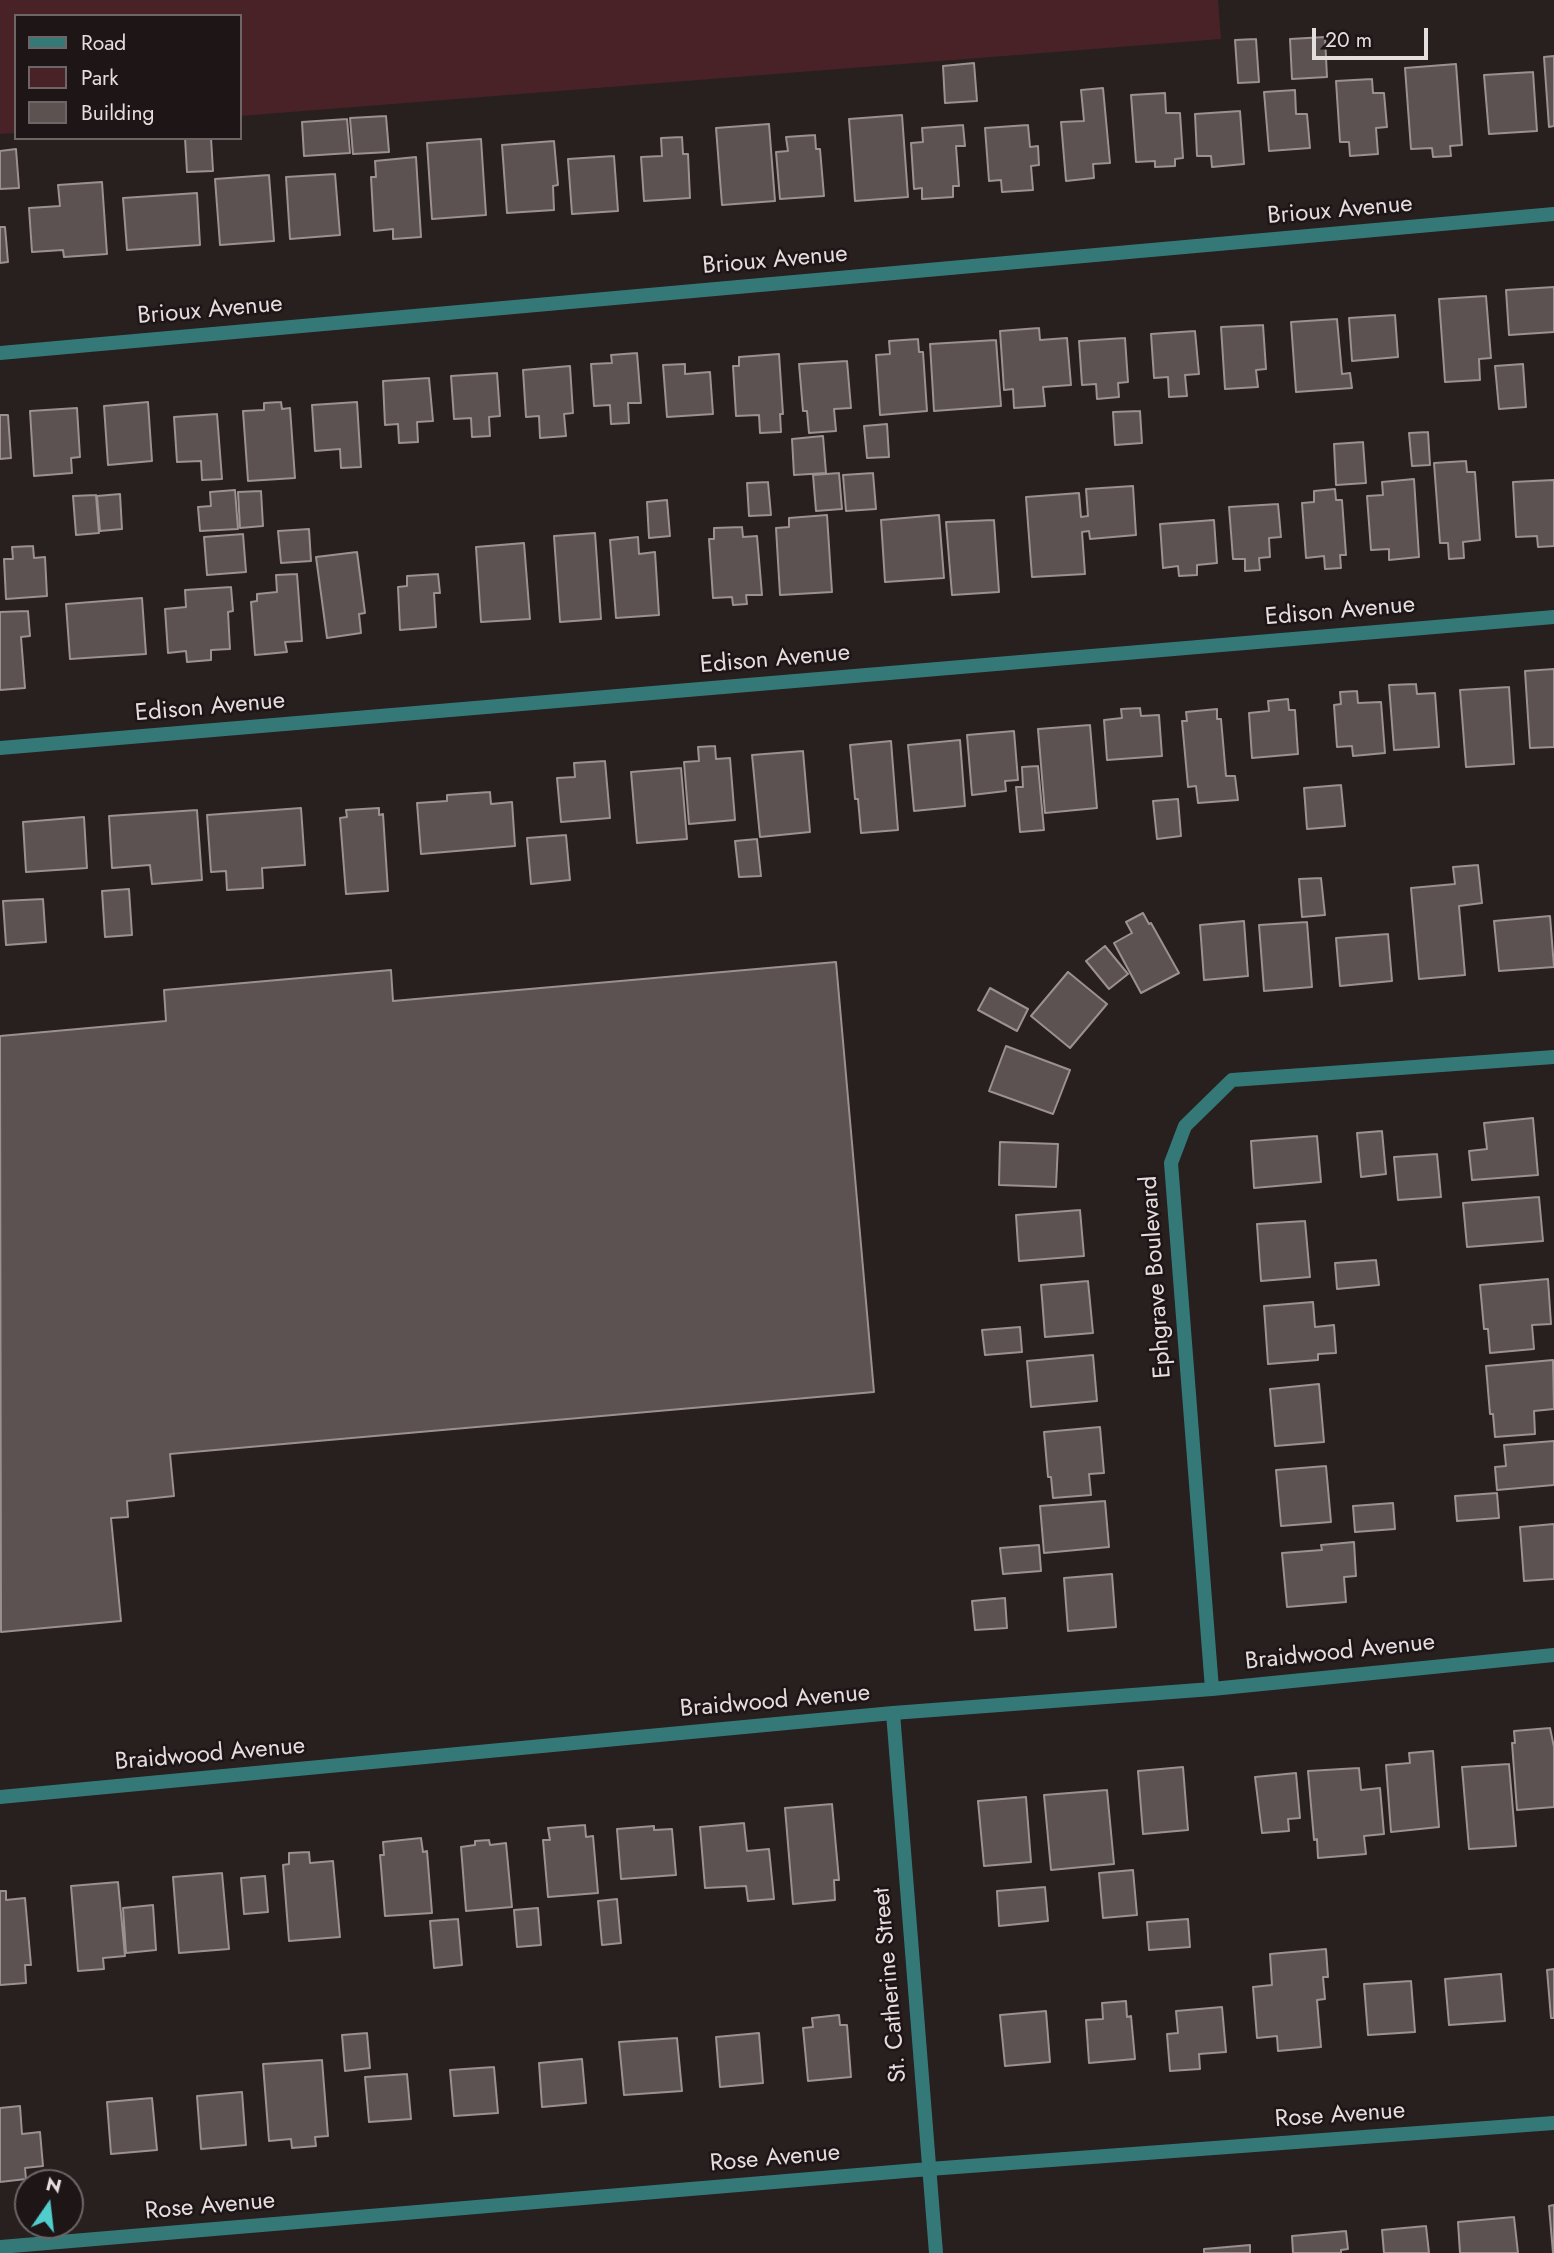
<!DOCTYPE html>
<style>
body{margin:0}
#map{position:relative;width:1554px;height:2253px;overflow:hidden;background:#281f1f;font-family:Jost,sans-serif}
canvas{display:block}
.legend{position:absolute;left:14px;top:14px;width:228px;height:126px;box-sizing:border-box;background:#1e1516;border:2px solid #6e6566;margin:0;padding:9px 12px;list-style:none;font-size:21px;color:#e5dedf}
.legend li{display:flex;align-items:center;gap:14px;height:35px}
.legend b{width:35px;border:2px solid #6e6566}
.north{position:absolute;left:14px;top:2169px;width:70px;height:70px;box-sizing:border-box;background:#1e1516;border:2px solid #6e6566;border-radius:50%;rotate:14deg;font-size:19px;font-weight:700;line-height:28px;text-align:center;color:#e5dedf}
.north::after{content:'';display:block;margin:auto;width:24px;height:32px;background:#52cdcd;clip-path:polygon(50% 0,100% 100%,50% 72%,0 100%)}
.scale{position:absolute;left:1312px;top:28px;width:116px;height:32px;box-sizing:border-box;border:4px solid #e5dedf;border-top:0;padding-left:9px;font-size:21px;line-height:24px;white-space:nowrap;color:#e5dedf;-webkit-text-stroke:5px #1e1516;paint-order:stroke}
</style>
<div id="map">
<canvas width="1554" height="2253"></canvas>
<ul class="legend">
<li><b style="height:9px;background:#347978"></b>Road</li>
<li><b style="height:19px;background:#482227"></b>Park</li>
<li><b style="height:19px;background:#5c5252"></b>Building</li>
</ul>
<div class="north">N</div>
<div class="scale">20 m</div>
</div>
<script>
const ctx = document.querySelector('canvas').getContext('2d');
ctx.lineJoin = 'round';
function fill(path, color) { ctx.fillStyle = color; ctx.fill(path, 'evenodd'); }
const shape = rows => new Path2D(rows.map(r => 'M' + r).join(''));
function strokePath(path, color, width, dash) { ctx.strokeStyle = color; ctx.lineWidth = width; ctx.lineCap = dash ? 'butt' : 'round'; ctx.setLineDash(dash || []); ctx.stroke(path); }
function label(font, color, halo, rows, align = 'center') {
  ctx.font = font + ' Jost,sans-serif'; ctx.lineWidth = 5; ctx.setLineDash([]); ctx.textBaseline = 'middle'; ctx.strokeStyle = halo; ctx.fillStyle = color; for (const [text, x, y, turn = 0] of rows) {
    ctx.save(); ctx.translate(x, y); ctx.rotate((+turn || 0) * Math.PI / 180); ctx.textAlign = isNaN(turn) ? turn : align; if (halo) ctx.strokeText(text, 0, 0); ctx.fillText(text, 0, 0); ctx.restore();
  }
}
fill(shape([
 [0,0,1218,0,1221,39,240,116,240,16,16,16,16,133,0,134]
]), '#482227');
const building = shape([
 [1325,37,1327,77,1292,79,1290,39,1325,37],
 [1256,39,1259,82,1238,83,1235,40,1256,39],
 [1554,56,1554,126,1549,127,1544,57,1554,56],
 [974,63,977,101,945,103,943,66,974,63],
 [1456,64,1462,145,1450,146,1451,156,1433,157,1432,148,1411,149,1405,68,1456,64],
 [1533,72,1537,131,1489,134,1484,75,1533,72],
 [1372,79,1373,93,1384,93,1387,127,1376,128,1378,154,1350,156,1349,142,1340,142,1336,81,1372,79],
 [1103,88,1110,163,1093,164,1094,178,1066,181,1061,122,1084,121,1081,90,1103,88],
 [1295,90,1296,114,1307,114,1310,148,1269,151,1264,92,1295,90],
 [1165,93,1166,113,1180,113,1183,158,1175,159,1175,166,1155,167,1155,161,1136,162,1131,95,1165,93],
 [1240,111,1244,164,1212,167,1211,156,1197,156,1195,114,1240,111],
 [902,115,908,197,855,201,849,119,902,115],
 [386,116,389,152,353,154,350,118,386,116],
 [347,119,350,153,304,156,302,122,347,119],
 [769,124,775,201,722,205,716,128,769,124],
 [963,125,965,146,956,146,959,186,953,186,953,197,922,199,922,188,914,189,911,143,923,142,922,128,963,125],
 [1028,125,1030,147,1038,146,1039,165,1031,166,1033,190,1002,192,1001,180,989,181,985,128,1028,125],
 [815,135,816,149,820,149,824,196,780,199,776,152,788,151,786,137,815,135],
 [682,137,683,154,688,154,690,198,644,201,641,157,662,156,661,138,682,137],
 [185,138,211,138,213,171,187,172,185,138],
 [481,139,486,215,432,219,427,143,481,139],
 [554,141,558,185,553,186,554,210,507,213,502,145,554,141],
 [16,149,19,188,0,189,0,151,16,149],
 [614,156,618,211,572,214,568,159,614,156],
 [416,157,421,237,393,239,393,229,374,231,371,177,376,177,375,161,416,157],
 [335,174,340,235,290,239,286,177,335,174],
 [269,175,274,241,220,245,215,179,269,175],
 [102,182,107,254,64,257,63,250,32,252,29,208,60,206,58,185,102,182],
 [197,193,200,245,127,250,123,198,197,193],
 [0,227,5,227,8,262,0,263,0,227],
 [1554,287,1554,332,1509,335,1506,290,1554,287],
 [1486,296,1491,358,1479,359,1480,380,1445,382,1439,299,1486,296],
 [1395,315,1398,357,1352,361,1349,318,1395,315],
 [1337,319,1342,374,1350,373,1352,388,1296,392,1291,322,1337,319],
 [1263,325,1266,369,1256,370,1258,387,1225,389,1221,327,1263,325],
 [1039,328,1040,340,1067,338,1071,385,1043,387,1045,406,1014,408,1013,389,1004,390,1000,331,1039,328],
 [1195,331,1199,374,1185,375,1187,396,1169,397,1168,377,1154,378,1151,334,1195,331],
 [1125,338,1128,382,1118,383,1119,397,1097,399,1096,384,1082,385,1079,341,1125,338],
 [918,339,919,352,923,352,927,411,880,415,876,355,890,354,889,341,918,339],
 [996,340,1001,406,934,411,930,344,996,340],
 [637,353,641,403,628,403,629,423,611,424,610,405,594,406,591,364,612,363,611,355,637,353],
 [779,354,783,414,780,414,781,432,760,433,759,415,736,416,733,366,739,366,739,357,779,354],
 [847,361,851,408,834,409,836,431,809,433,807,411,803,411,799,364,847,361],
 [685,364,685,374,710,372,713,414,667,417,663,365,685,364],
 [1523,364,1526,407,1499,409,1495,366,1523,364],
 [570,366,573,413,564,414,566,436,540,438,539,416,526,417,523,370,570,366],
 [497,373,500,416,489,417,490,436,472,437,471,418,454,419,451,376,497,373],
 [429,378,433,421,417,422,418,442,399,443,398,424,385,425,383,381,429,378],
 [148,402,152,461,108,465,104,406,148,402],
 [281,402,282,409,290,408,295,478,248,481,243,411,264,410,264,403,281,402],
 [357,402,361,467,341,468,340,449,315,451,312,405,357,402],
 [77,408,80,457,71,458,72,473,34,476,30,411,77,408],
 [1140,411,1142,443,1115,445,1113,412,1140,411],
 [217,414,222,479,202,480,201,461,177,462,174,417,217,414],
 [0,415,8,415,11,458,0,459,0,415],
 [887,424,889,457,867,458,864,426,887,424],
 [1428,432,1430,465,1412,466,1409,433,1428,432],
 [823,436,826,473,794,475,792,439,823,436],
 [1363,442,1366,483,1336,485,1334,444,1363,442],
 [1466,461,1467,472,1475,472,1480,540,1463,542,1464,558,1449,559,1448,543,1440,543,1434,463,1466,461],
 [839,473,842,509,816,511,813,475,839,473],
 [873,473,876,509,846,511,843,475,873,473],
 [1414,479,1419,557,1389,560,1389,549,1371,550,1367,496,1383,495,1382,482,1414,479],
 [1554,480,1554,546,1538,547,1537,536,1516,537,1513,482,1554,480],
 [768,482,771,515,749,516,747,483,768,482],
 [1133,486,1136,535,1090,539,1089,531,1082,532,1085,574,1032,577,1026,497,1079,493,1081,517,1088,516,1086,489,1133,486],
 [1335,489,1336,500,1342,500,1346,555,1340,555,1341,568,1325,569,1324,556,1306,558,1302,503,1314,502,1314,491,1335,489],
 [235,490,238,529,200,531,198,507,211,506,210,492,235,490],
 [261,491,263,526,240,528,238,492,261,491],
 [120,494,122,529,100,531,97,496,120,494],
 [96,495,99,533,76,535,73,496,96,495],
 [667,500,670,536,649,538,647,502,667,500],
 [1278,504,1281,537,1269,538,1270,557,1259,558,1260,570,1245,571,1245,559,1233,559,1229,507,1278,504],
 [827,515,832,592,780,595,776,528,789,527,789,518,827,515],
 [939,515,944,578,885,582,881,520,939,515],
 [994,520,999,592,952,595,946,522,994,520],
 [1214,520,1217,563,1197,565,1197,575,1179,576,1178,566,1163,568,1160,524,1214,520],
 [742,527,743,537,757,536,762,595,746,595,747,604,733,605,732,597,713,598,709,539,714,539,714,528,742,527],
 [309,529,311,561,281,563,278,531,309,529],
 [595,533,601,619,560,622,554,536,595,533],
 [243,534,246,572,207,575,204,537,243,534],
 [638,537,639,554,655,552,659,615,616,618,610,540,638,537],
 [524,543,530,619,481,622,476,547,524,543],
 [33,546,34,558,45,557,47,596,6,599,4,559,13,559,12,547,33,546],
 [357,552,365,613,359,614,361,633,327,638,316,557,357,552],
 [297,574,302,641,285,642,287,652,255,655,251,602,257,601,257,594,277,592,276,575,297,574],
 [438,574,440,593,434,593,436,627,400,630,398,587,407,586,407,576,438,574],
 [231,587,233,611,228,612,230,649,211,650,211,660,187,662,186,651,168,653,165,609,186,607,185,590,231,587],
 [142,598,146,654,70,659,66,604,142,598],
 [28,611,30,636,21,637,25,688,0,690,0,612,28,611],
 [1554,669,1554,747,1530,748,1525,671,1554,669],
 [1416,684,1417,694,1435,693,1439,747,1394,750,1389,685,1416,684],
 [1509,687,1514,764,1466,767,1460,690,1509,687],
 [1357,691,1358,703,1381,702,1385,753,1353,756,1352,746,1337,747,1334,705,1341,704,1340,692,1357,691],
 [1288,699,1289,710,1295,710,1298,754,1252,758,1249,713,1269,711,1268,701,1288,699],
 [1140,708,1141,716,1159,715,1162,756,1107,760,1104,720,1122,718,1121,709,1140,708],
 [1217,709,1217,719,1221,719,1226,776,1235,776,1238,800,1198,803,1196,786,1188,787,1182,721,1187,721,1186,712,1217,709],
 [1090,725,1097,808,1045,813,1038,729,1090,725],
 [1014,731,1018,780,1005,781,1006,791,972,795,967,735,1014,731],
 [960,740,965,806,914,811,908,745,960,740],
 [891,741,898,830,861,833,858,799,855,799,850,745,891,741],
 [715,746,716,759,730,758,735,820,689,824,684,762,699,761,698,747,715,746],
 [803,751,810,832,760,837,752,755,803,751],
 [605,761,610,818,561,822,557,778,575,777,574,763,605,761],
 [1038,766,1044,830,1020,832,1016,787,1023,787,1022,767,1038,766],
 [681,768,687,839,637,843,631,772,681,768],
 [1341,785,1345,826,1307,829,1304,788,1341,785],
 [490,792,491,804,512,802,515,846,421,854,417,803,447,801,447,795,490,792],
 [1178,799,1181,836,1157,839,1153,801,1178,799],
 [301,808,305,865,262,868,263,888,227,890,226,871,211,872,207,815,301,808],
 [379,808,379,815,383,814,388,891,346,894,340,818,347,817,346,810,379,808],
 [197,810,202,880,152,884,150,865,112,868,109,816,197,810],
 [84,817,87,868,26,872,23,822,84,817],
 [566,835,570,880,531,884,527,838,566,835],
 [757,839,761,876,739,877,735,841,757,839],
 [1478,865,1482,903,1459,906,1465,975,1419,979,1411,888,1455,884,1453,867,1478,865],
 [1321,878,1325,915,1302,917,1299,879,1321,878],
 [129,889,132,935,105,937,102,891,129,889],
 [43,899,46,942,6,945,3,901,43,899],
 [1143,913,1149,924,1151,923,1179,973,1141,993,1114,943,1132,933,1126,922,1143,913],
 [1550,916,1554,967,1499,971,1494,921,1550,916],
 [1244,921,1248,976,1204,980,1200,925,1244,921],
 [1307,922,1312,987,1264,991,1259,925,1307,922],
 [1388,934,1392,981,1340,986,1336,938,1388,934],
 [1105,946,1128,974,1109,989,1086,961,1105,946],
 [836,962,874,1392,170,1454,174,1496,127,1501,128,1517,111,1518,121,1621,1,1632,0,1036,166,1021,164,990,391,970,393,1001,836,962],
 [1068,972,1107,1004,1070,1048,1031,1016,1068,972],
 [990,988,1028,1009,1017,1031,978,1010,990,988],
 [1006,1046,1070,1070,1053,1114,989,1091,1006,1046],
 [1533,1118,1538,1175,1472,1180,1469,1151,1487,1149,1484,1123,1533,1118],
 [1382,1131,1386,1174,1361,1177,1357,1133,1382,1131],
 [1317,1136,1321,1182,1254,1188,1251,1141,1317,1136],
 [1000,1142,1058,1144,1056,1187,999,1185,1000,1142],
 [1437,1154,1441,1197,1398,1200,1394,1157,1437,1154],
 [1539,1197,1543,1241,1467,1247,1463,1203,1539,1197],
 [1080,1210,1084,1256,1019,1261,1016,1215,1080,1210],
 [1305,1221,1310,1277,1261,1281,1257,1224,1305,1221],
 [1376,1260,1379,1285,1337,1289,1335,1263,1376,1260],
 [1548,1279,1551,1324,1532,1325,1534,1349,1490,1353,1488,1329,1484,1329,1480,1285,1548,1279],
 [1088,1281,1093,1333,1045,1337,1041,1285,1088,1281],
 [1313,1302,1315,1327,1334,1325,1336,1353,1318,1354,1318,1360,1268,1364,1264,1306,1313,1302],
 [1020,1327,1022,1352,985,1355,982,1330,1020,1327],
 [1093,1355,1097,1401,1031,1407,1027,1361,1093,1355],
 [1553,1360,1554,1409,1534,1411,1535,1434,1495,1437,1493,1414,1490,1414,1486,1366,1553,1360],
 [1319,1384,1324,1442,1275,1446,1270,1389,1319,1384],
 [1100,1427,1104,1473,1089,1474,1091,1495,1053,1498,1051,1477,1048,1477,1044,1432,1100,1427],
 [1554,1441,1554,1485,1497,1490,1495,1467,1506,1466,1504,1445,1554,1441],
 [1326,1466,1331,1522,1281,1526,1276,1470,1326,1466],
 [1497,1493,1499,1518,1457,1521,1455,1496,1497,1493],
 [1105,1501,1109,1547,1044,1553,1040,1506,1105,1501],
 [1393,1503,1395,1529,1355,1532,1353,1506,1393,1503],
 [1554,1524,1554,1579,1524,1581,1520,1527,1554,1524],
 [1354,1542,1356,1576,1344,1577,1346,1602,1287,1607,1282,1553,1322,1550,1321,1545,1354,1542],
 [1039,1545,1041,1571,1003,1574,1000,1548,1039,1545],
 [1112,1574,1116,1627,1068,1631,1064,1578,1112,1574],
 [1005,1598,1007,1628,975,1630,972,1601,1005,1598],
 [1550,1728,1554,1747,1554,1807,1517,1810,1512,1743,1515,1743,1514,1731,1550,1728],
 [1433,1751,1439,1827,1391,1832,1386,1765,1410,1763,1409,1753,1433,1751],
 [1509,1764,1516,1846,1469,1849,1462,1767,1509,1764],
 [1183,1767,1188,1830,1143,1834,1138,1771,1183,1767],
 [1359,1768,1361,1790,1380,1788,1384,1834,1364,1836,1366,1854,1318,1858,1317,1839,1314,1840,1308,1771,1359,1768],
 [1296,1773,1300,1818,1288,1819,1289,1831,1262,1833,1255,1777,1296,1773],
 [1107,1790,1114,1864,1051,1870,1044,1795,1107,1790],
 [1026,1797,1031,1862,984,1866,978,1801,1026,1797],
 [832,1804,839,1880,834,1880,835,1900,793,1904,785,1808,832,1804],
 [744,1823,747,1851,769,1849,774,1899,748,1901,746,1886,705,1888,700,1827,744,1823],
 [585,1825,586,1837,593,1836,598,1893,548,1897,543,1840,550,1840,548,1828,585,1825],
 [654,1826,654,1830,672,1829,676,1875,621,1879,617,1829,654,1826],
 [421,1838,423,1852,427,1851,432,1913,385,1916,380,1855,384,1855,383,1842,421,1838],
 [489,1840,490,1845,506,1843,512,1907,466,1911,461,1847,475,1845,475,1841,489,1840],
 [309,1852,310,1863,333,1861,340,1937,289,1941,283,1865,289,1864,289,1853,309,1852],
 [1133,1870,1137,1915,1103,1918,1099,1873,1133,1870],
 [222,1873,229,1949,179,1953,173,1877,222,1873],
 [265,1876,268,1912,244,1914,241,1878,265,1876],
 [118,1882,125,1956,103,1958,104,1969,78,1971,71,1886,118,1882],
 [1045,1887,1048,1921,999,1926,997,1891,1045,1887],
 [0,1891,6,1891,6,1900,25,1898,31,1965,25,1965,26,1983,0,1985,0,1891],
 [617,1899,621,1943,602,1945,598,1901,617,1899],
 [153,1905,156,1950,126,1953,123,1908,153,1905],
 [538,1908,541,1945,517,1947,514,1910,538,1908],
 [458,1919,462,1965,434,1968,430,1921,458,1919],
 [1188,1919,1190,1947,1149,1950,1147,1922,1188,1919],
 [1326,1949,1328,1977,1323,1977,1325,1999,1317,2000,1321,2047,1278,2051,1277,2036,1257,2038,1253,1987,1272,1985,1270,1954,1326,1949],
 [1554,1969,1554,2018,1551,2018,1547,1970,1554,1969],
 [1501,1974,1505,2021,1449,2025,1445,1979,1501,1974],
 [1411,1981,1415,2032,1368,2035,1364,1984,1411,1981],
 [1126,2001,1127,2017,1131,2016,1135,2059,1089,2063,1086,2020,1103,2019,1102,2003,1126,2001],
 [1222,2007,1226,2052,1199,2054,1200,2069,1170,2071,1167,2034,1178,2033,1176,2011,1222,2007],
 [1046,2011,1050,2062,1005,2066,1000,2015,1046,2011],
 [839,2015,840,2025,847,2025,851,2077,808,2081,803,2028,813,2027,812,2018,839,2015],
 [367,2033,370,2068,345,2071,342,2035,367,2033],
 [759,2033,763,2083,720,2087,716,2037,759,2033],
 [677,2038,682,2091,624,2095,619,2042,677,2038],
 [582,2059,586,2103,542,2107,539,2063,582,2059],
 [322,2060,328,2136,315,2137,316,2146,292,2148,291,2139,269,2141,263,2064,322,2060],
 [494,2067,498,2113,454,2116,450,2070,494,2067],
 [407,2074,411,2119,369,2122,365,2077,407,2074],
 [242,2092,246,2145,201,2149,197,2096,242,2092],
 [152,2098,157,2150,111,2154,107,2102,152,2098],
 [20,2106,22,2134,40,2132,43,2166,25,2168,26,2179,0,2182,0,2108,20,2106],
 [1554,2205,1554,2253,1553,2253,1549,2206,1554,2205],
 [1514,2217,1518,2253,1460,2253,1458,2222,1514,2217],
 [1426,2226,1429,2253,1384,2253,1382,2230,1426,2226],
 [1346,2231,1348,2249,1341,2250,1341,2253,1293,2253,1292,2236,1346,2231],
 [1250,2245,1250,2253,1204,2253,1204,2249,1250,2245]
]);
fill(building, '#5c5252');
strokePath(building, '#9c9091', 2);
strokePath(shape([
 [0,353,1554,214],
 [0,748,1554,617],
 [1212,1689,1171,1163,1185,1126,1232,1080,1554,1057],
 [893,1713,936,2253],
 [0,1797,893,1713,1212,1689,1554,1655],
 [0,2247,929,2169,1554,2123]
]), '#347978', 14);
label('24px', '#e5dedf', '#1e1516', [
 ["Brioux Avenue",1340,211,-5],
 ["Brioux Avenue",775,261,-5],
 ["Brioux Avenue",210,311,-5],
 ["Edison Avenue",1340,612,-5],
 ["Edison Avenue",775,660,-5],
 ["Edison Avenue",210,708,-5],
 ["Ephgrave Boulevard",1157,1277,-94],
 ["Braidwood Avenue",1340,1653,-6],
 ["Braidwood Avenue",775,1702,-5],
 ["Braidwood Avenue",210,1755,-5],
 ["St. Catherine Street",891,1985,-95],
 ["Rose Avenue",1340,2116,-4],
 ["Rose Avenue",775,2159,-5],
 ["Rose Avenue",210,2207,-5]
]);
</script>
